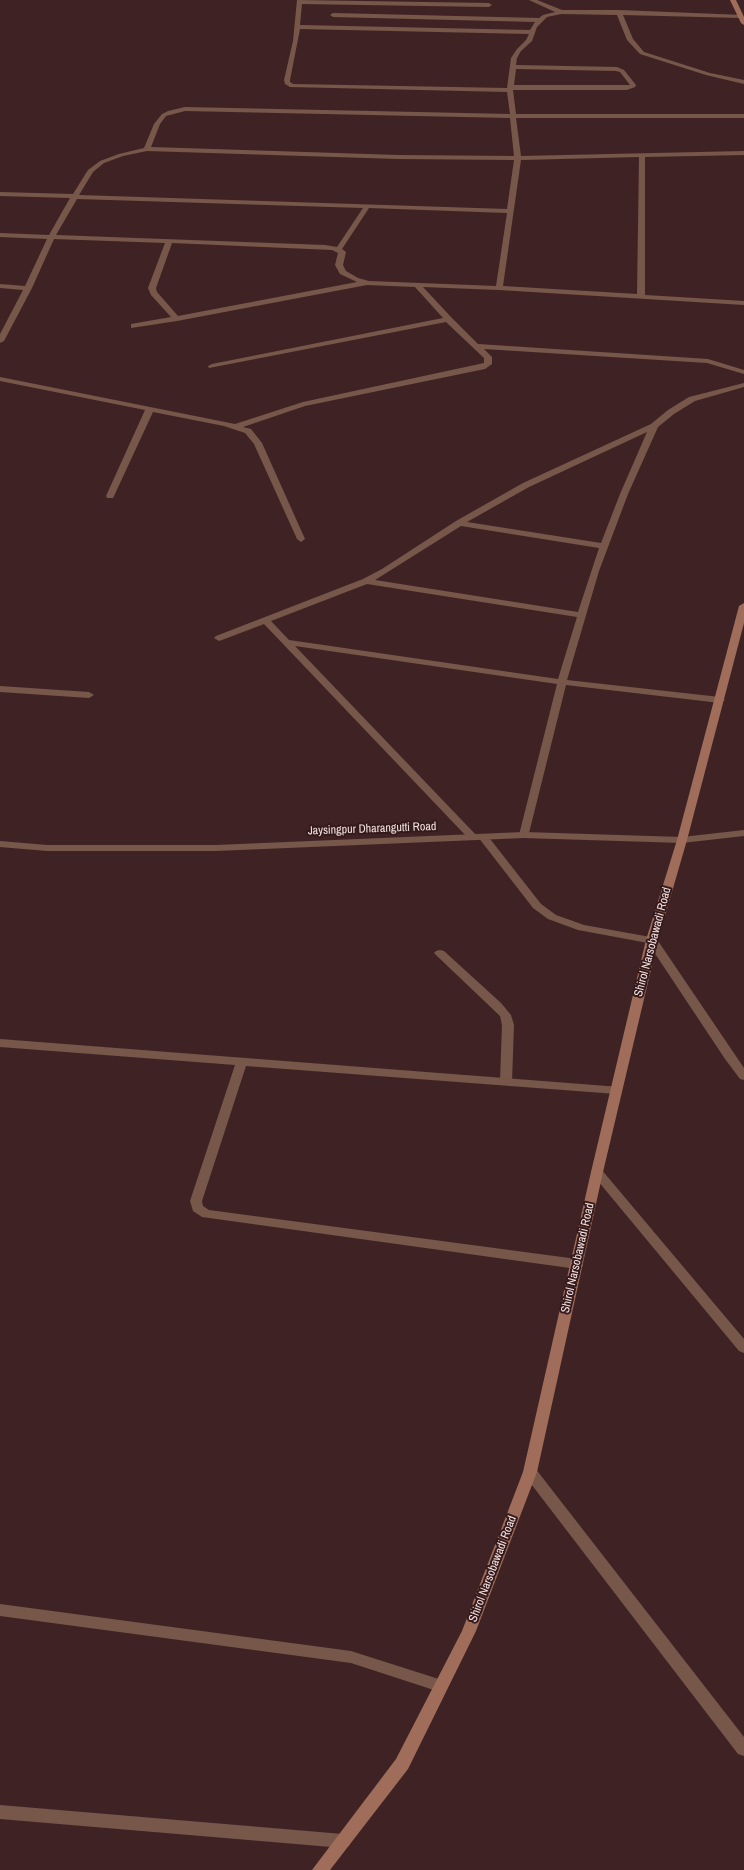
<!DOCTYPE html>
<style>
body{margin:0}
canvas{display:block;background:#3f2324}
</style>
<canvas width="744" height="1870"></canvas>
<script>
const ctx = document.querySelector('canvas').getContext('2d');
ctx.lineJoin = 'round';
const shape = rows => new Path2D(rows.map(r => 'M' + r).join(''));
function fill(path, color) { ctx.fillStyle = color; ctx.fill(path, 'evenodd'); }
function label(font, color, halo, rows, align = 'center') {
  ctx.font = font + ' "Archivo Narrow",sans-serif'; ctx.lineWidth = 4; ctx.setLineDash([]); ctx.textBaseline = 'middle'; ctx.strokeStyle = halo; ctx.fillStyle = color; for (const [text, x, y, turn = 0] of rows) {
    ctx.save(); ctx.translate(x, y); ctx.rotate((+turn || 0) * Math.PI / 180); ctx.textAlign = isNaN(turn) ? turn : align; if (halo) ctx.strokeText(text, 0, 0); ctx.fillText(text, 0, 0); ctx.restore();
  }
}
fill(shape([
 [440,950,444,951,501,1003,511,1015,514,1025,512,1081,510,1084,502,1084,500,1081,502,1025,500,1016,436,955,434,953,436,951,440,950]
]), '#76574a');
fill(shape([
 [297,0,489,3,492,5,489,7,302,4,300,25,530,30,535,22,333,17,330,15,333,13,539,18,543,15,555,12,529,0,537,0,562,10,619,10,743,15,743,17,741,18,623,15,633,39,644,52,710,73,744,80,744,84,706,75,640,54,627,40,617,15,561,14,547,17,537,27,532,41,521,51,517,58,516,65,617,67,624,70,636,85,635,87,627,90,513,90,516,114,744,114,744,118,516,118,521,156,744,151,744,155,645,157,645,295,744,301,744,305,499,290,423,287,451,317,478,344,708,359,744,370,744,374,707,363,484,349,492,357,492,364,485,369,305,406,243,427,251,429,262,443,305,539,301,542,297,539,254,444,245,433,224,426,153,412,114,496,113,498,107,498,106,496,145,410,0,381,0,377,235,424,303,402,484,363,484,358,446,322,209,368,208,366,212,364,443,318,415,287,367,285,177,321,131,328,131,324,171,317,151,295,148,288,165,243,54,239,32,288,4,341,0,343,0,334,23,290,0,288,0,284,25,286,47,239,0,237,0,233,49,235,70,198,0,196,0,192,73,194,88,170,100,161,119,154,144,148,154,124,162,114,168,111,185,107,510,114,507,92,290,87,285,84,284,80,293,41,297,0],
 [300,29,529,34,526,40,517,49,511,58,507,88,293,84,290,82,290,80,300,29],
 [516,69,616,71,620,72,630,85,514,85,516,69],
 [185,111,510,118,514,156,398,155,151,147,160,124,166,116,185,111],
 [147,151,398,159,514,160,507,209,79,195,93,172,104,163,123,156,147,151],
 [639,157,637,294,503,286,521,160,639,157],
 [77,199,363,208,337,247,325,245,56,235,77,199],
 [369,208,507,213,496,286,369,281,358,278,346,271,343,265,346,252,342,249,369,208],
 [172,243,332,250,338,253,335,265,340,274,357,282,178,316,157,292,156,288,172,243],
 [744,383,744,387,695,401,674,414,658,427,628,494,599,571,567,680,720,697,725,700,720,703,566,685,528,837,520,837,519,835,557,684,295,646,478,837,483,834,487,835,541,904,556,915,584,925,656,938,744,1068,744,1080,740,1079,725,1059,648,943,578,930,548,919,533,908,478,837,473,840,469,839,264,624,222,640,219,641,214,638,216,636,363,579,382,569,456,521,523,483,651,424,668,410,689,397,744,383],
 [647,432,620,494,601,543,467,522,529,487,647,432],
 [461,526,599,548,578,612,375,580,461,526],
 [367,584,577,617,558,679,289,640,271,621,367,584],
 [0,686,89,692,94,695,89,698,0,692,0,686],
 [0,1039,620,1087,622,1090,620,1093,616,1094,246,1066,202,1201,203,1206,209,1210,577,1259,582,1261,583,1264,582,1267,577,1269,202,1217,193,1211,190,1201,235,1065,0,1047,0,1039],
 [597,1168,601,1169,744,1339,744,1353,739,1351,593,1175,591,1172,593,1169,597,1168],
 [530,1467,535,1468,744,1737,744,1756,738,1754,525,1476,523,1472,525,1468,530,1467],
 [0,1604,351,1651,445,1681,448,1686,445,1691,440,1692,351,1663,0,1616,0,1604],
 [0,1805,343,1834,349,1836,351,1841,349,1846,343,1848,0,1819,0,1805]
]), '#76574a');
fill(shape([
 [744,830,744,836,682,843,524,838,216,851,47,851,0,847,0,841,47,845,216,845,524,832,682,837,744,830]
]), '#76574a');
fill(shape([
 [730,0,736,0,744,17,744,25,741,23,730,0],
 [744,603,744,623,687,840,658,940,603,1172,537,1472,476,1631,408,1769,330,1870,312,1870,396,1759,462,1631,523,1472,591,1172,646,940,677,840,739,606,744,603]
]), '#9f6d5a');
label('12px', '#f4e0e0', '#351a1b', [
 ["Jaysingpur Dharangutti Road",372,829,-2],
 ["Shirol Narsobawadi Road",653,942,-75],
 ["Shirol Narsobawadi Road",578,1258,-77],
 ["Shirol Narsobawadi Road",493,1569,-69]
]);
</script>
